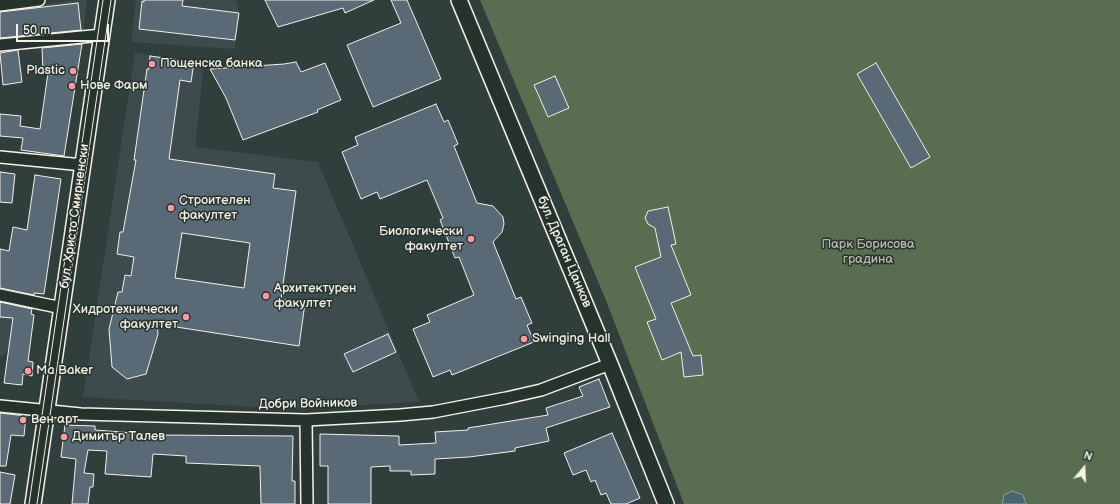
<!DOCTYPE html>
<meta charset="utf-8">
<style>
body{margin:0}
#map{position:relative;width:1120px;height:504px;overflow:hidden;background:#303e3c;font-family:"Balsamiq Sans",sans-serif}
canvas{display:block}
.north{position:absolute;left:1064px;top:448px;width:40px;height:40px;-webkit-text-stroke:3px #26332d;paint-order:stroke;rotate:19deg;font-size:11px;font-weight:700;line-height:16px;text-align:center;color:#f4f1e8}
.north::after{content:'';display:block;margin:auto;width:14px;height:18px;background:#f4f1e8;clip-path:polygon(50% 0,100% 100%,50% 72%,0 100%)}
.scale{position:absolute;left:16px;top:24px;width:93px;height:18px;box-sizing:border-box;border:2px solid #f4f1e8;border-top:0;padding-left:5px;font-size:12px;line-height:14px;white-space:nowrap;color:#f4f1e8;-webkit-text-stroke:3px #26332d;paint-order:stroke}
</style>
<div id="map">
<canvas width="1120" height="504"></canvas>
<div class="north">N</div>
<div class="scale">50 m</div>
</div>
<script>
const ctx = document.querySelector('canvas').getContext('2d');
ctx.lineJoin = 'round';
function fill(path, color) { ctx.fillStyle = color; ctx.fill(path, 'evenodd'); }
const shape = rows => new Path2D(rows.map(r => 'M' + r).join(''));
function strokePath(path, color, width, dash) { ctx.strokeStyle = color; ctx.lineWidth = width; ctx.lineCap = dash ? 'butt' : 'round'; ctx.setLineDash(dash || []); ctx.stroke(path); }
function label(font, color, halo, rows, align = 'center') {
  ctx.font = font + ' "Balsamiq Sans",sans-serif'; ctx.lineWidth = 3; ctx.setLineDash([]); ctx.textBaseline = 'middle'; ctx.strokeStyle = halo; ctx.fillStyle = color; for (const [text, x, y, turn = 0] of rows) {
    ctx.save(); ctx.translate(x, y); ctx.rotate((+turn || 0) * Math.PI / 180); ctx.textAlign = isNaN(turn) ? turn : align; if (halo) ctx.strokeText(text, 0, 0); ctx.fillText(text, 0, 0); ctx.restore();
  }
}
fill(shape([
 [76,0,87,0,83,34,0,43,0,10],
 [136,0,236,0,239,13,235,49,131,42],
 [135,53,204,64,195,147,318,162,419,402,289,409,83,397],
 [0,301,32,306,31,314,34,315,28,355,5,352,4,356,0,356]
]), '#3d4b4d');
fill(shape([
 [480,0,1120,0,1120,504,684,504,607,303]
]), '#596d50');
const water = shape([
 [1012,491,1023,495,1026,504,1002,504,1004,495,1012,491]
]);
fill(water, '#47666d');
strokePath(water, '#8c9e9e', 1);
const building = shape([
 [144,0,183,0,182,6,239,13,235,40,139,29,142,1,144,2,144,0],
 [265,0,374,0,345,13,343,8,278,27,265,0],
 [391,0,407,0,441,79,373,107,347,45,401,23,391,0],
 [78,3,81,30,0,38,0,12,78,3],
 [82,44,64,156,21,150,23,138,0,136,0,114,21,116,20,126,40,129,48,73,43,72,42,48,82,44],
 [18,50,22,82,3,85,0,53,18,50],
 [150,56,194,62,191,82,180,80,169,159,275,174,273,188,296,191,281,299,305,303,299,346,157,324,158,334,146,374,127,379,112,367,109,329,118,292,122,292,125,275,131,276,134,257,117,254,120,232,123,232,136,160,134,160,147,69,149,69,150,56],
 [182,233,250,243,244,288,175,278,182,233],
 [296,62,301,72,325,63,341,100,317,110,318,112,243,140,226,98,210,69,284,64,296,62],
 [876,63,930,157,911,168,857,74,876,63],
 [555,76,569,108,548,117,534,85,555,76],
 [436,104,444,122,448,120,458,144,454,146,477,203,493,206,503,217,504,224,502,232,493,242,516,299,521,297,532,323,527,325,534,342,452,375,450,370,433,377,413,329,430,322,427,315,474,295,459,257,455,258,440,220,443,218,427,180,380,199,377,192,361,199,342,152,358,145,355,137,436,104],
 [0,172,15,174,12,203,0,202,0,172],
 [35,175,61,179,44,294,34,293,34,295,0,288,0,249,9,251,13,227,27,230,35,175],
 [668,207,676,244,671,245,691,295,671,303,693,356,701,355,703,375,684,377,681,352,662,360,647,322,656,319,635,267,661,257,655,228,648,224,645,218,648,211,668,207],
 [0,302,32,309,31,314,34,315,28,361,33,362,32,376,23,374,22,385,4,383,13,318,0,317,0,302],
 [388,334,396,352,353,372,344,354,388,334],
 [599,379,610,407,546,428,549,441,515,448,515,451,469,457,435,459,435,474,411,475,411,471,390,471,390,466,371,467,371,504,328,504,328,466,320,466,320,434,399,436,399,445,436,443,435,432,468,430,468,428,548,415,546,408,583,396,579,387,599,379],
 [0,413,26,416,24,436,11,435,6,466,0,466,0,413],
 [65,425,95,426,95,430,159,435,293,436,292,481,295,481,295,504,261,504,260,466,186,463,186,456,153,454,151,477,105,474,107,451,88,450,84,473,94,474,93,487,90,487,88,504,72,504,76,459,61,457,65,425],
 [612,433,640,498,626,504,611,504,606,493,601,495,595,480,591,482,586,470,573,475,564,453,612,433],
 [0,472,15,475,10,504,0,504,0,472]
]);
fill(building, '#5a6976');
strokePath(building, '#f4f1e8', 1);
const street = shape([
 [0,5,39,0],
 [0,45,102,35],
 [0,157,83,165],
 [0,295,62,308],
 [0,406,81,414,306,420,400,415,433,412,506,398,541,390,610,364],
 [306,420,307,504]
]);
const secondary = shape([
 [459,0,610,364,666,504],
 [33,504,107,0]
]);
strokePath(street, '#f4f1e8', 14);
strokePath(secondary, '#f4f1e8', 18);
strokePath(street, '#26332d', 11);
strokePath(secondary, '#26332d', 15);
strokePath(shape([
 [29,504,103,0],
 [37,504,111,0]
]), '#f4f1e8', 1);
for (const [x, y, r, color] of [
 [152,64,4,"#ff9aa2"],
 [73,71,4,"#ff9aa2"],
 [72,86,4,"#ff9aa2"],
 [171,208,4,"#ff9aa2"],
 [471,239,4,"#ff9aa2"],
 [266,296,4,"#ff9aa2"],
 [186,317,4,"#ff9aa2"],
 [524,339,4,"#ff9aa2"],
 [28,371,4,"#ff9aa2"],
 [23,420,4,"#ff9aa2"],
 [64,437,4,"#ff9aa2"]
]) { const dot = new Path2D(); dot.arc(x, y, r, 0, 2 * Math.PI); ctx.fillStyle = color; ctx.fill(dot); strokePath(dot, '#26332d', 1.5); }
label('13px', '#f4f1e8', '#26332d', [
 ["Пощенска банка",160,64],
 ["Plastic",65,71,"right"],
 ["Нове Фарм",80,86],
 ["Строителен",179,201],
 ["факултет",179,216],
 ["Биологически",463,232,"right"],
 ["факултет",463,247,"right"],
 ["Архитектурен",274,289],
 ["факултет",274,304],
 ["Хидротехнически",178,310,"right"],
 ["факултет",178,325,"right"],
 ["Swinging Hall",532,339],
 ["Ma Baker",36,371],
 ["Вен арт",31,420],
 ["Димитър Талев",72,437]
], 'left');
label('13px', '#f4f1e8', '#26332d', [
 ["бул. Христо Смирненски",75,216,-82],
 ["бул. Драган Цанков",564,252,67],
 ["Добри Войников",308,404,-1]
]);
label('13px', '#b6bcab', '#26332d', [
 ["Парк Борисова",868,245],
 ["градина",868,260]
]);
</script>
